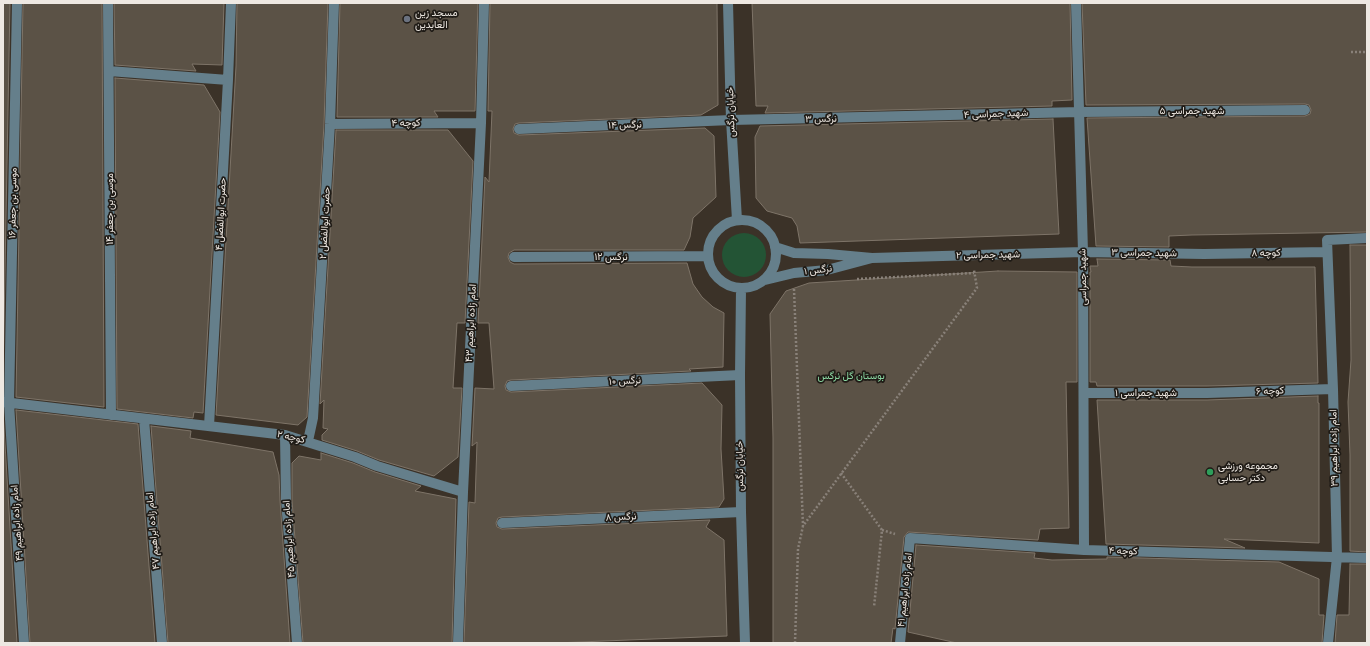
<!DOCTYPE html>
<meta charset="utf-8">
<style>
body{margin:0}
#map{position:relative;width:1370px;height:646px;overflow:hidden;background:#3b3228;font-family:Figtree,sans-serif}
canvas{display:block}
.frame{position:absolute;inset:0;border:4px solid #eee8e2;pointer-events:none}
</style>
<div id="map">
<canvas width="1370" height="646"></canvas>
<div class="frame"></div>
</div>
<script>
const ctx = document.querySelector('canvas').getContext('2d');
ctx.lineJoin = 'round';
function fill(path, color) { ctx.fillStyle = color; ctx.fill(path, 'evenodd'); }
const shape = rows => new Path2D(rows.map(r => 'M' + r).join(''));
function strokePath(path, color, width, dash) { ctx.strokeStyle = color; ctx.lineWidth = width; ctx.lineCap = dash ? 'butt' : 'round'; ctx.setLineDash(dash || []); ctx.stroke(path); }
function label(font, color, halo, rows, align = 'center') {
  ctx.font = font + ' Figtree,Vazirmatn,sans-serif'; ctx.lineWidth = 3.5; ctx.setLineDash([]); ctx.textBaseline = 'middle'; ctx.strokeStyle = halo; ctx.fillStyle = color; for (const [text, x, y, turn = 0] of rows) {
    ctx.save(); ctx.translate(x, y); ctx.rotate((+turn || 0) * Math.PI / 180); ctx.textAlign = isNaN(turn) ? turn : align; if (halo) ctx.strokeText(text, 0, 0); ctx.fillText(text, 0, 0); ctx.restore();
  }
}
fill(shape([
 '722 255a22 22 0 1 1 44 0a22 22 0 1 1-44 0Z'
]), '#235435');
const building = shape([
 [3,3,10,3,3,378,3,3],
 [23,3,102,3,104,407,16,397,23,3],
 [114,3,224,3,222,65,192,64,196,71,115,65,114,3],
 [237,3,328,3,324,124,307,417,298,425,216,415,236,66,237,3],
 [340,3,478,3,475,111,434,111,438,117,337,117,340,3],
 [490,3,717,3,718,105,701,115,519,123,515,124,513,129,514,133,519,135,705,128,714,136,716,197,693,218,690,237,684,250,514,250,509,253,508,257,510,262,514,264,687,263,693,284,702,297,713,307,724,313,723,367,689,369,691,371,511,380,507,381,505,386,506,390,511,392,702,383,722,405,721,449,724,499,719,507,502,517,498,518,496,523,497,527,502,529,710,520,706,527,724,540,727,636,555,643,464,643,469,502,475,503,477,442,472,446,475,388,494,389,489,323,478,323,485,177,489,182,492,111,488,111,490,3],
 [752,3,1070,3,1072,100,1052,101,1052,106,765,113,768,106,756,106,752,3],
 [1082,3,1367,3,1367,232,1192,235,1169,236,1169,247,1096,246,1087,118,1305,116,1310,114,1311,110,1309,105,1305,104,1086,105,1082,3],
 [115,78,204,85,220,112,203,413,194,412,193,418,117,409,115,78],
 [1053,119,1059,234,800,243,797,226,792,218,767,211,756,198,755,137,760,126,1053,119],
 [336,130,448,130,473,161,465,323,457,323,453,388,462,388,458,457,434,476,379,460,357,451,322,440,322,435,328,429,323,428,324,400,320,404,336,130],
 [1350,245,1367,245,1367,552,1350,551,1350,455,1348,402,1351,360,1350,245],
 [1097,259,1170,260,1171,266,1192,267,1315,267,1318,383,1207,386,1097,386,1096,382,1090,382,1090,272,1091,272,1090,266,1098,266,1097,259],
 [998,271,1077,272,1077,382,1066,382,1069,528,1040,529,1038,540,908,532,904,537,895,629,893,628,891,643,773,643,773,438,770,314,786,291,809,283,998,271],
 [1318,396,1318,403,1319,403,1319,543,1224,539,1245,548,1106,544,1097,400,1207,400,1318,396],
 [16,410,138,424,155,643,30,643,16,410],
 [3,411,17,643,3,643,3,411],
 [151,426,191,431,190,438,273,452,279,475,280,500,290,643,168,643,151,426],
 [321,453,353,463,375,472,421,486,415,491,456,499,452,643,303,643,292,500,292,463,299,456,321,460,321,453],
 [916,545,1035,553,1034,558,1052,560,1107,559,1107,557,1279,562,1319,579,1319,615,1324,615,1322,643,957,643,908,632,916,545],
 [1350,564,1367,564,1367,643,1335,643,1337,615,1349,615,1350,564]
]);
fill(building, '#5b5246');
strokePath(building, '#7e7468', 1);
strokePath(shape([
 [1351,52,1367,52],
 [857,279,974,273],
 [794,289,803,526],
 [841,473,882,530,874,607],
 [882,530,895,534],
 [795,643,798,549,803,526,977,288,974,270]
]), '#898179', 2.5, [2, 2]);
strokePath(shape([
 [17,3,9,403,24,643],
 [108,3,111,415],
 [728,3,731,120,737,220],
 [1076,3,1083,252,1084,550],
 [109,71,228,80],
 [330,124,481,123],
 [519,129,731,120,1080,112,1305,110],
 '708 254a34 34 0 1 1 68 0a34 34 0 1 1-68 0Z',
 [514,257,707,256],
 [872,258,1083,252,1204,254,1327,252],
 [765,280,794,273,827,270,872,258,828,254,794,253,775,247],
 [741,289,740,375,741,512,745,643],
 [511,386,740,375],
 [1084,393,1207,393,1333,389],
 [3,402,285,435,355,457,377,466,463,492],
 [144,419,162,643],
 [209,426,228,80,231,3],
 [285,435,286,500,297,643],
 [308,441,313,418,330,124,334,3],
 [502,523,741,512],
 [458,643,463,492,481,123,484,3],
 [900,643,910,538,1084,550,1367,558],
 [1328,643,1337,557,1333,389,1327,240,1367,238]
]), '#657f8b', 10);
for (const [x, y, r, color] of [
 [407,19,4,"#6b7280"],
 [1210,472,4,"#2e9e5b"]
]) { const dot = new Path2D(); dot.arc(x, y, r, 0, 2 * Math.PI); ctx.fillStyle = color; ctx.fill(dot); strokePath(dot, '#1f1b16', 1.5); }
label('10px', '#eee8e2', '#1f1b16', [
 ["مسجد زین",415,13],
 ["العابدین",415,25],
 ["مجموعه ورزشی",1218,466],
 ["دکتر حسابی",1218,478]
], 'left');
label('10px', '#eee8e2', '#1f1b16', [
 ["شهید جمراسی ۵",1192,111],
 ["خیابان نرگس",731,112,-92],
 ["شهید جمراسی ۴",996,114,-2],
 ["نرگس ۳",821,119,-1],
 ["کوچه ۴",406,123,-1],
 ["نرگس ۱۴",625,125,-2],
 ["موسی بن جعفر ۱۶",13,203,-89],
 ["موسی بن جعفر ۱۴",110,209,-90],
 ["حضرت ابوالفضل ۴",221,214,-87],
 ["حضرت ابوالفضل ۲",325,223,-87],
 ["شهید جمراسی ۳",1144,253,1],
 ["کوچه ۸",1266,253,-1],
 ["شهید جمراسی ۲",988,255,-1],
 ["نرگس ۱۲",611,257],
 ["نرگس ۱",818,270,-7],
 ["شهید جمراسی",1083,277,-91],
 ["امام زاده ابراهیم ۴۳",471,323,-87],
 ["نرگس ۱۰",625,381,-3],
 ["کوچه ۶",1270,391,-2],
 ["شهید جمراسی ۱",1146,393],
 ["کوچه ۲",291,437,13],
 ["امام زاده ابراهیم ۳۹",1334,448,-91],
 ["خیابان نرگس",740,466,-91],
 ["نرگس ۸",621,517,-3],
 ["امام زاده ابراهیم ۴۹",17,523,-94],
 ["امام زاده ابراهیم ۴۷",153,531,-95],
 ["امام زاده ابراهیم ۴۵",289,539,-94],
 ["کوچه ۴",1123,551,2],
 ["امام زاده ابراهیم ۴۱",905,590,-84]
]);
label('10px', '#8ddba5', '#1f1b16', [
 ["بوستان گل نرگس",851,376]
]);
</script>
